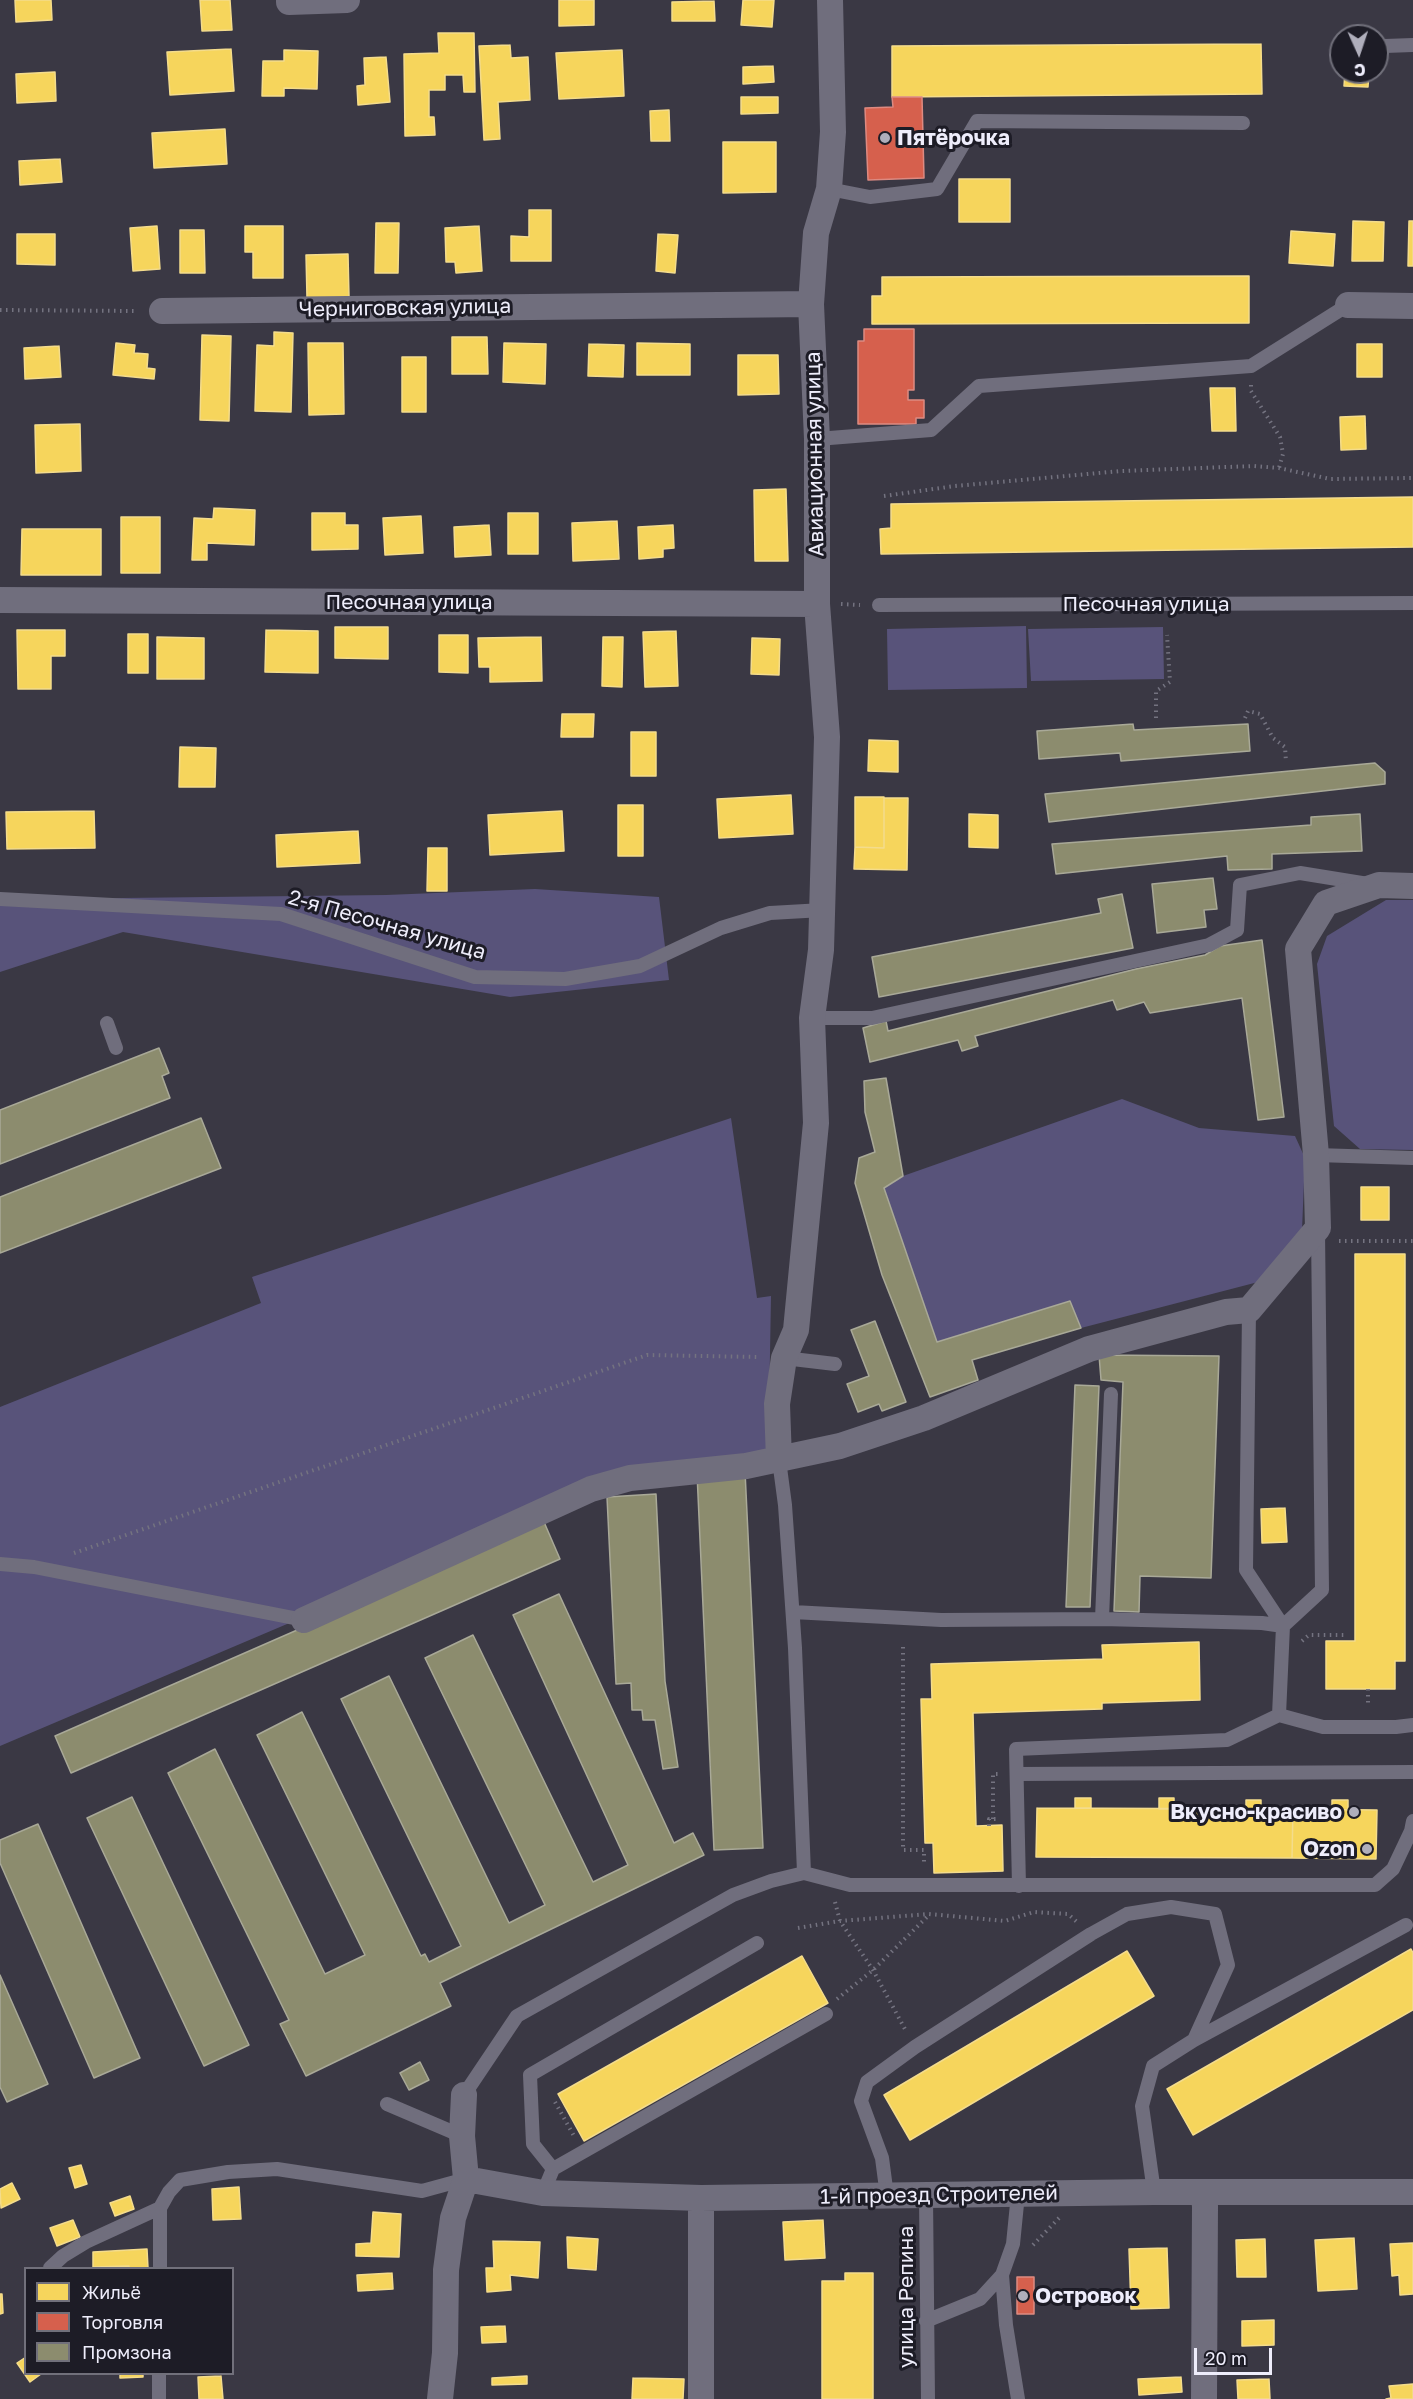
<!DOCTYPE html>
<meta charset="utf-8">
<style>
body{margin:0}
#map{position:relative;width:1413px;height:2399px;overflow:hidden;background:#3a3844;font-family:"Golos Text",sans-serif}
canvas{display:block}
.legend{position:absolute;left:24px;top:2267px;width:210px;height:108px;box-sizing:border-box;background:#1d1c26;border:2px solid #71707b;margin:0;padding:8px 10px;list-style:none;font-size:18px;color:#eeedfb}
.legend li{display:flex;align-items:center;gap:12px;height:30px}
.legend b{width:30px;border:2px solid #71707b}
.north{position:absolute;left:1329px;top:24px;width:60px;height:60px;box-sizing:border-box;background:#1d1c26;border:2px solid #71707b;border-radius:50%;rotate:177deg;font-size:16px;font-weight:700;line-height:24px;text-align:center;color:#eeedfb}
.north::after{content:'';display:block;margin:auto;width:21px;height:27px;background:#afaebb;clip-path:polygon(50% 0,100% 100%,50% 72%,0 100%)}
.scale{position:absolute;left:1194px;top:2348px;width:78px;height:27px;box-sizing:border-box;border:3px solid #eeedfb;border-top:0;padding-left:8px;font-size:18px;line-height:21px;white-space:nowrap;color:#eeedfb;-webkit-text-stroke:4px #1d1c26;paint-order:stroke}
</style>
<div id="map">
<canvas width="1413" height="2399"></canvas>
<ul class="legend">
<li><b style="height:16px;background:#f6d55c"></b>Жильё</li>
<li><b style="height:16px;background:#d6604d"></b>Торговля</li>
<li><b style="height:16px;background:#8c8c6e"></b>Промзона</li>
</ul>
<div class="north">С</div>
<div class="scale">20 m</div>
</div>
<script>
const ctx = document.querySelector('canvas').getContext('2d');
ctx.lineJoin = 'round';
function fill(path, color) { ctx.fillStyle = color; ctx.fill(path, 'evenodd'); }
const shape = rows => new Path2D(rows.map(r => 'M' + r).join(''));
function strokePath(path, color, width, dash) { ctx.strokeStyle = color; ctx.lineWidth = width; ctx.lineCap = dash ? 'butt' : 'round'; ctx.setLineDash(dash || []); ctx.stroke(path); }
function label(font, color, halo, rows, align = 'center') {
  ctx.font = font + ' "Golos Text",sans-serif'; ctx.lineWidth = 6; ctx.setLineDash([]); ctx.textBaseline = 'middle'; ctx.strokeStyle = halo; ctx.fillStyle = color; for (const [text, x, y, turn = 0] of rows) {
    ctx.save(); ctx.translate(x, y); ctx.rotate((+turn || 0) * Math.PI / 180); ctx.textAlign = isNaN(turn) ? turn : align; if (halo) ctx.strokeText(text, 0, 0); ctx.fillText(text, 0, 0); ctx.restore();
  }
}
fill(shape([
 [1026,626,1027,688,888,690,887,629],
 [1163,627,1164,679,1031,681,1028,629],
 [535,889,659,897,669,980,510,997,123,932,0,972,0,903,122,898,386,895],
 [1386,900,1413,900,1413,1150,1360,1149,1334,1126,1317,964,1327,936],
 [1122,1099,1199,1128,1295,1136,1305,1158,1302,1230,1262,1281,1081,1328,1070,1301,937,1342,884,1188,903,1176],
 [731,1118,757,1298,771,1296,768,1469,600,1491,0,1746,0,1407,261,1303,252,1277]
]), '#58537a');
const homes = shape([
 [15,0,51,0,52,20,16,22,15,0],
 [200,0,230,0,232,30,202,31,200,0],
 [559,0,594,0,594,25,559,26,559,0],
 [743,0,774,0,772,27,741,25,743,0],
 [714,1,715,21,672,21,672,2,714,1],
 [438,33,474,33,475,92,464,92,463,75,445,75,445,90,429,90,429,117,434,117,435,135,405,136,404,54,439,53,438,33],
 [1261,44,1262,94,892,97,892,46,1261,44],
 [510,45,511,58,528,57,530,100,498,102,500,139,484,140,479,46,510,45],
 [231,49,234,91,170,95,167,52,231,49],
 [284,50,318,51,317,89,284,88,284,96,262,96,263,61,284,61,284,50],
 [622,50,624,96,559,99,556,53,622,50],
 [386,57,390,102,358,105,357,86,365,85,364,58,386,57],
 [773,66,774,82,743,84,743,67,773,66],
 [55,72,56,101,17,103,16,74,55,72],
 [1345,72,1369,72,1368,87,1344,86,1345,72],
 [741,97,778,97,778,113,741,114,741,97],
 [669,110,670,141,651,141,650,111,669,110],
 [225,129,227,164,154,168,152,133,225,129],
 [723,142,776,142,776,192,723,193,723,142],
 [60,159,62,182,20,185,19,161,60,159],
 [959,179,1010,179,1010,222,959,222,959,179],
 [529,210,551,210,551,261,511,261,511,236,529,237,529,210],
 [1353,221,1384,222,1383,261,1352,261,1353,221],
 [1409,221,1413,221,1413,266,1408,266,1409,221],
 [376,223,399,223,398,273,375,273,376,223],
 [157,226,160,269,133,271,130,228,157,226],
 [245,226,283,226,283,278,253,278,253,252,245,252,245,226],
 [479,226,482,271,456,273,455,262,446,262,445,228,479,226],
 [180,230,204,230,205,273,180,273,180,230],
 [1291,231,1335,234,1333,266,1289,263,1291,231],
 [17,234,55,234,55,265,17,264,17,234],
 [658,234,678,235,675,273,656,271,658,234],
 [348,254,349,297,307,298,306,255,348,254],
 [1249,276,1249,323,872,324,872,296,882,296,882,277,1249,276],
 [274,332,293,333,291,412,255,411,257,345,274,346,274,332],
 [202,335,231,336,229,421,200,420,202,335],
 [452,337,487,337,488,374,452,374,452,337],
 [116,343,135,345,134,353,148,354,147,368,155,369,154,379,113,375,116,343],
 [308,343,343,343,344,414,309,415,308,343],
 [504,343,546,344,545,384,503,382,504,343],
 [637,343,690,344,690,375,637,375,637,343],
 [589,344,624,345,623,377,588,376,589,344],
 [1357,344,1382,344,1382,377,1357,377,1357,344],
 [59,346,61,377,25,379,24,348,59,346],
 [738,355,778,355,779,394,738,395,738,355],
 [402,357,426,357,426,412,402,412,402,357],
 [1210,388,1235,388,1236,431,1212,431,1210,388],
 [1365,416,1366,449,1341,450,1340,417,1365,416],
 [80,424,81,471,36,473,35,425,80,424],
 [786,489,788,561,755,561,754,490,786,489],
 [1413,497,1413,547,881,554,880,529,891,528,891,504,1413,497],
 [214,508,255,510,254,545,207,543,207,560,192,560,194,518,213,519,214,508],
 [312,513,345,513,345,525,358,525,358,549,312,550,312,513],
 [508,513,538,513,538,554,508,554,508,513],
 [421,516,423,553,385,555,383,518,421,516],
 [121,517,160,517,160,573,121,573,121,517],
 [617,521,619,559,573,561,572,523,617,521],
 [489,525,491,555,455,557,454,527,489,525],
 [673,525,674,548,663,549,663,557,639,559,638,527,673,525],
 [22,529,101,529,101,575,21,575,22,529],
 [335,627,388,627,388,659,335,658,335,627],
 [17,630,65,630,65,656,51,656,51,689,18,689,17,630],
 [266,630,318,631,318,673,265,672,266,630],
 [676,631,678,686,645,687,643,632,676,631],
 [128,634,148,634,148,673,128,673,128,634],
 [439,635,468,635,468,673,439,672,439,635],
 [157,637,204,638,204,679,157,679,157,637],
 [541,637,542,681,490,682,490,667,479,667,478,638,541,637],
 [603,637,623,637,622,687,602,686,603,637],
 [752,638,780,639,779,675,751,674,752,638],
 [562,714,594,714,593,737,561,737,562,714],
 [631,732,656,732,656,776,631,776,631,732],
 [869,740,898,741,898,772,868,771,869,740],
 [180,747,216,748,215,787,179,787,180,747],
 [791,795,793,834,719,838,717,799,791,795],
 [855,797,884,797,884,848,855,847,855,797],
 [884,798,908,798,907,870,854,869,855,847,884,848,884,798],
 [618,805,643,805,643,856,618,856,618,805],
 [94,811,95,848,7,849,6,812,94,811],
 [562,811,564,851,490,855,488,815,562,811],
 [969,814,998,815,998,848,969,847,969,814],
 [358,831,360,863,277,867,276,835,358,831],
 [428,848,447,848,447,891,427,891,428,848],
 [1361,1187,1389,1187,1389,1220,1361,1220,1361,1187],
 [1355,1254,1405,1254,1405,1661,1395,1661,1395,1689,1326,1689,1326,1641,1355,1641,1355,1254],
 [1285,1508,1287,1542,1262,1543,1261,1509,1285,1508],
 [1199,1642,1200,1700,1102,1703,1102,1709,973,1713,976,1826,1002,1825,1003,1871,934,1873,933,1843,925,1843,921,1699,932,1699,931,1664,1103,1659,1102,1645,1199,1642],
 [1075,1798,1091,1798,1091,1808,1075,1808,1075,1798],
 [1159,1798,1174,1798,1174,1809,1159,1809,1159,1798],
 [1246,1800,1261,1800,1261,1809,1246,1809,1246,1800],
 [1332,1800,1348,1800,1348,1810,1332,1809,1332,1800],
 [1037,1808,1293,1809,1292,1858,1036,1857,1037,1808],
 [1293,1809,1377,1810,1376,1859,1292,1858,1293,1809],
 [1411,1949,1413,1953,1413,2010,1193,2135,1167,2089,1411,1949],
 [1127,1951,1154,1996,910,2140,884,2095,1127,1951],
 [802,1956,828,2003,584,2141,558,2094,802,1956],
 [81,2165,87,2184,75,2188,69,2168,81,2165],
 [12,2183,20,2199,1,2208,0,2189,12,2183],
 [239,2187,241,2219,213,2220,212,2189,239,2187],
 [130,2196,134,2209,115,2216,110,2203,130,2196],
 [373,2212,401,2214,399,2257,356,2256,356,2244,371,2243,373,2212],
 [73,2220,80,2237,57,2246,50,2228,73,2220],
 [823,2220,825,2258,785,2260,783,2222,823,2220],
 [567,2237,598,2239,596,2270,568,2268,567,2237],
 [1354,2238,1357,2289,1318,2291,1315,2240,1354,2238],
 [1265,2239,1266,2277,1237,2277,1236,2240,1265,2239],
 [493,2241,540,2242,538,2278,510,2275,511,2290,487,2292,486,2268,494,2268,493,2241],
 [1413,2243,1413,2294,1400,2295,1399,2275,1392,2276,1390,2244,1413,2243],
 [1167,2248,1169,2308,1131,2309,1129,2249,1167,2248],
 [147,2249,148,2268,129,2268,129,2266,93,2267,93,2252,147,2249],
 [392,2273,393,2289,358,2291,357,2275,392,2273],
 [845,2273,873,2273,873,2399,822,2399,822,2281,845,2281,845,2273],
 [0,2294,2,2294,3,2313,0,2314,0,2294],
 [1274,2320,1274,2345,1242,2346,1242,2321,1274,2320],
 [505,2326,506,2342,482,2343,481,2327,505,2326],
 [26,2357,26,2374,41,2374,30,2382,17,2363,26,2357],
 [120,2374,143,2374,143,2377,120,2378,120,2374],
 [221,2376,223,2399,199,2399,198,2377,221,2376],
 [527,2376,527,2384,492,2385,492,2378,527,2376],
 [1181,2377,1182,2392,1139,2395,1138,2379,1181,2377],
 [633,2378,684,2379,683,2399,632,2399,633,2378],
 [1269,2379,1270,2399,1238,2399,1237,2380,1269,2379],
 [1413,2384,1413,2399,1386,2399,1391,2398,1389,2386,1413,2384]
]);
fill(homes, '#f6d55c');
strokePath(homes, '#f4dc8c', 1.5);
const shops = shape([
 [892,97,922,97,924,178,868,180,865,108,893,107,892,97],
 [864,329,914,329,914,390,908,390,908,400,924,400,924,418,916,418,916,424,858,424,858,341,864,341,864,329],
 [1017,2277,1034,2277,1034,2314,1017,2314,1017,2277]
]);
fill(shops, '#d6604d');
strokePath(shops, '#dd8a81', 1.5);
const industry = shape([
 [1133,724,1134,730,1248,724,1250,751,1121,761,1120,753,1039,759,1037,731,1133,724],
 [1375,763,1385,772,1385,784,1049,822,1045,794,1375,763],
 [1360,814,1362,851,1272,854,1272,869,1228,870,1227,856,1056,874,1052,844,1311,825,1311,817,1360,814],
 [1213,878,1217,909,1204,910,1206,927,1157,933,1152,884,1213,878],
 [1122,894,1133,948,879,997,872,957,1101,913,1098,899,1122,894],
 [1262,940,1284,1117,1258,1120,1242,998,1150,1013,1144,1002,1117,1010,1113,1000,975,1036,978,1046,962,1051,958,1040,870,1062,863,1028,886,1021,888,1031,1136,969,1205,955,1220,946,1262,940],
 [159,1048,169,1073,162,1076,170,1098,0,1164,0,1110,159,1048],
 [886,1078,903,1176,884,1188,937,1342,1070,1301,1081,1328,972,1360,978,1380,930,1397,882,1275,855,1183,859,1158,875,1152,865,1112,864,1081,886,1078],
 [201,1118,221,1168,0,1253,0,1197,201,1118],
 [875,1321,906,1402,882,1411,879,1404,858,1412,847,1384,869,1376,851,1330,875,1321],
 [1099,1355,1219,1356,1211,1578,1140,1576,1139,1612,1114,1611,1123,1382,1101,1380,1099,1355],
 [1075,1385,1099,1386,1090,1607,1066,1607,1075,1385],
 [745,1471,763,1848,714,1850,697,1473,745,1471],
 [656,1494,665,1681,678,1767,663,1769,655,1720,643,1720,642,1710,632,1710,631,1683,616,1684,607,1497,656,1494],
 [544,1522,560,1559,71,1773,55,1736,544,1522],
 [559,1594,674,1843,693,1833,704,1855,440,1983,451,2006,306,2076,280,2024,289,2020,168,1773,215,1749,325,1974,365,1955,257,1735,302,1712,421,1956,425,1954,429,1962,461,1946,341,1699,389,1676,509,1923,545,1905,425,1658,473,1635,593,1882,628,1865,513,1615,559,1594],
 [132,1797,249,2045,204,2066,87,1818,132,1797],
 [38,1824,140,2058,94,2078,0,1863,0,1840,38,1824],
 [0,1975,48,2084,7,2102,0,2087,0,1975],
 [420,2062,429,2080,409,2090,400,2073,420,2062]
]);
fill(industry, '#8c8c6e');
strokePath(industry, '#a9a998', 1.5);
strokePath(shape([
 [0,310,137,311],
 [1251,385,1251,391,1280,437,1283,454,1279,468],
 [884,496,955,486,1121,471,1254,466,1279,468,1330,479,1413,478],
 [841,604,860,605],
 [1156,718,1156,691,1170,682,1167,635],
 [1245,718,1248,711,1260,714,1273,738,1285,747,1286,762],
 [1339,1241,1413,1241],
 [74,1553,647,1355,759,1357],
 [1302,1641,1309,1635,1347,1635],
 [903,1647,903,1850,924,1850,924,1866],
 [1368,1689,1368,1704],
 [993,1819,993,1774,998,1774],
 [989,1826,989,1819,1000,1819],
 [835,1902,840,1921,873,1970,906,2031],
 [798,1928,840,1921,929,1914,1005,1921,1034,1912,1068,1914,1077,1922],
 [837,1999,873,1970,929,1915],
 [555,2102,574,2136],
 [1033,2245,1059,2218]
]), '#747380', 4, [1.5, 4.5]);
strokePath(shape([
 [1385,46,1413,45],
 [829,189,870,197,937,189,977,121,1243,123],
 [817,439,931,430,979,386,1251,366,1348,305],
 [879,605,1413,603],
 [0,899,281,914,475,977,565,979,640,966,721,928,770,913,823,910],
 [812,1018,872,1018,1209,945,1237,930,1240,885,1300,873,1368,884],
 [107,1023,116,1048],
 [1316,1155,1413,1158],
 [1249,1310,1246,1570,1283,1626,1279,1715],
 [784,1358,835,1364],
 [779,1460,785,1505,795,1648,804,1873],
 [0,1564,34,1567,304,1620],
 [793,1612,941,1620,1102,1619,1262,1623,1283,1626],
 [1102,1619,1111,1394],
 [1283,1626,1322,1590,1318,1231],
 [1017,1774,1413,1772],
 [1019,1886,1016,1749,1227,1740,1279,1715,1323,1727,1396,1727,1413,1725],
 [464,2095,517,2016,733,1895,771,1881,804,1873,850,1885,1375,1885,1393,1869,1411,1831,1413,1821],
 [387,2104,462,2136],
 [553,2169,533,2144,530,2075,757,1943],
 [1154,2192,1142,2106,1153,2066,1194,2040,1406,1925],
 [543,2193,553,2169,826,2014],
 [926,2195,928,2399],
 [887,2196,882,2158,861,2101,867,2082,915,2047,1091,1934,1127,1914,1171,1907,1215,1914,1228,1965,1194,2040],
 [50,2268,63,2256,86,2242,160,2208],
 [160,2268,160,2208,169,2192,180,2180,228,2172,277,2169,422,2191,466,2179],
 [1002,2275,1006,2325,1018,2399],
 [926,2321,980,2299,1002,2275,1013,2244,1018,2194],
 [159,2399,159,2374]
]), '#706e7d', 14);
strokePath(shape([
 [289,0,289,2,347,0],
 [1348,305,1413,306],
 [162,311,811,304],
 [0,600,817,604],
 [779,1460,777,1404,784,1358,796,1330,816,1123,812,1018,821,950,827,737,817,604,817,439,811,304,816,233,829,189,833,132,830,0],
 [304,1620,591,1489,630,1478,746,1466,840,1446,924,1418,1089,1349,1226,1312,1249,1310,1318,1228,1316,1155,1298,949,1326,903,1379,885,1413,886],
 [466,2179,543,2193,701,2198,1154,2192,1413,2192],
 [1203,2192,1205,2206,1204,2399],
 [440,2399,445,2353,446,2270,453,2218,466,2179,462,2136,464,2095],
 [701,2399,701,2198]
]), '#706e7d', 26);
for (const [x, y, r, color] of [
 [885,138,6,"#afaebb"],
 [1354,1812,6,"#afaebb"],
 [1367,1849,6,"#afaebb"],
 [1023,2296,6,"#afaebb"]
]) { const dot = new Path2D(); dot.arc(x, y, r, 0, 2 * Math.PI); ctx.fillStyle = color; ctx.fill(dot); strokePath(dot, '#1d1c26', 2); }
label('bold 21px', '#eeedfb', '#1d1c26', [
 ["Пятёрочка",897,138],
 ["Вкусно-красиво",1342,1812,"right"],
 ["Ozon",1355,1849,"right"],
 ["Островок",1035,2296]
], 'left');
label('21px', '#eeedfb', '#1d1c26', [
 ["Черниговская улица",405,308,-1],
 ["Авиационная улица",815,454,-91],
 ["Песочная улица",409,602],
 ["Песочная улица",1146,604],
 ["2-я Песочная улица",387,925,16],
 ["1-й проезд Строителей",939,2195,-1],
 ["улица Репина",906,2297,-90]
]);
</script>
